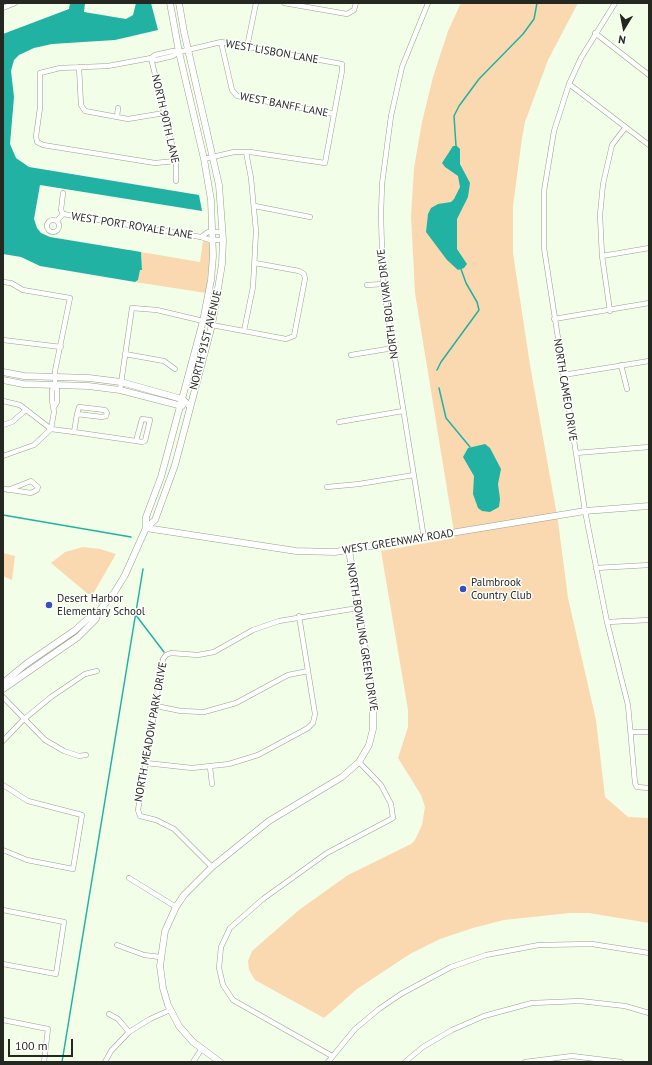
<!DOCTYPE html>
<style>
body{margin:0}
#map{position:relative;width:652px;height:1065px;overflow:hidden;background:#f3fee8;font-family:"PT Sans",sans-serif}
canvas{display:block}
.frame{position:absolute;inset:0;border:4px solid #242820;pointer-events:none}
.north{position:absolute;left:604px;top:8px;width:40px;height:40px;-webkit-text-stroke:3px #fff;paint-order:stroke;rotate:190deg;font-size:11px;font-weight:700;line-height:16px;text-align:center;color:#242820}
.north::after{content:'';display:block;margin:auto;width:14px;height:18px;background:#242820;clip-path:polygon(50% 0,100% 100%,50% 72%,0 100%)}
.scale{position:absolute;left:8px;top:1039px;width:65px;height:18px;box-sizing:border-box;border:2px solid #242820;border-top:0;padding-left:5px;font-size:12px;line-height:14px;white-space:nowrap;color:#242820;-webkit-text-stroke:3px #fff;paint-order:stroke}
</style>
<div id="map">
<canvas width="652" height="1065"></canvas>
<div class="frame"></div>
<div class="north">N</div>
<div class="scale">100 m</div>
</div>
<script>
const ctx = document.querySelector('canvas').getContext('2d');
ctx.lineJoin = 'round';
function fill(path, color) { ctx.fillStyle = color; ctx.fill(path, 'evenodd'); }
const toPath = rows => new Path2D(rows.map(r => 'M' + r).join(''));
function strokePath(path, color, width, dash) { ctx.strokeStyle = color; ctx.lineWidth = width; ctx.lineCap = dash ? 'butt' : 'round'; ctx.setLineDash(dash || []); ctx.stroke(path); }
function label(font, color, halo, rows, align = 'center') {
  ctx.font = font + ' "PT Sans",sans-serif'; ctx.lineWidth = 3; ctx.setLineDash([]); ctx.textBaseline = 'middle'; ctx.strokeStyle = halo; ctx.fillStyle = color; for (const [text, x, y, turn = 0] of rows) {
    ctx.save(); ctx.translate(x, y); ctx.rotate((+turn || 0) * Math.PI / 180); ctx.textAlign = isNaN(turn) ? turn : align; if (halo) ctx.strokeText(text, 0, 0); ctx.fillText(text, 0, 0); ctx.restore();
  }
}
fill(toPath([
 [461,3,578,3,548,60,525,122,522,138,513,206,513,253,530,365,558,521,568,598,596,720,605,797,628,817,649,818,649,923,589,913,570,913,504,920,473,928,440,939,410,954,357,989,324,1018,255,980,249,970,248,961,252,951,299,910,348,875,411,844,415,840,422,825,425,807,421,795,398,758,408,727,408,710,381,551,455,538,415,293,411,216,414,168,422,122,433,77,448,31],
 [203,240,209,242,211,246,206,293,135,282,138,280,140,270,142,270,141,252,200,262],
 [83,547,100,549,116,554,93,594,88,594,51,563,65,552],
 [3,553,15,556,12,580,3,576]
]), '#fbd9b0');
fill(toPath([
 [70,3,85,3,84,12,126,19,133,15,136,3,151,3,158,30,115,40,52,44,34,48,19,55,14,60,11,71,14,97,10,144,16,158,29,167,199,195,202,211,40,185,34,219,37,228,41,233,50,237,141,252,142,270,140,270,138,280,135,282,40,266,21,257,3,254,3,34,69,9],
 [453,146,457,146,460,149,460,164,470,183,468,197,457,219,457,249,467,264,464,268,458,270,447,260,426,232,428,214,431,208,438,204,451,202,454,199,460,187,458,176,445,167,442,163],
 [485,444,490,448,501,469,498,484,500,499,499,507,490,512,482,511,478,508,473,494,474,476,463,457,468,448]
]), '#21b2a4');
strokePath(toPath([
 [456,146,454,116,459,106,479,79,523,34,534,19,537,3],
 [437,370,441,362,479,310,477,302,466,283,461,269],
 [439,388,446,418,470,447],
 [3,515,131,537],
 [135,614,164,652],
 [62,1062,143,569]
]), '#21b2a4', 1.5);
const street = toPath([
 [284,3,347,14,354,10,356,3],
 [615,3,581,58,569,84,554,131,544,191,544,248,585,511,607,622,628,705,635,783,637,787,649,788],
 [3,8,15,3],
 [595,33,649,75],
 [221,42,232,90,237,96,334,114],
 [247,47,256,3],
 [151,58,155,55,173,51,179,52,221,42,342,64,342,71,325,163,250,152,234,152,204,159],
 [151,58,176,161,176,181],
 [79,67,81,105,85,111,128,119,164,113],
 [569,84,649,145],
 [117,117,118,108],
 [176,161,155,163,43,145,37,142,36,136,40,108,40,73,60,68,108,66,151,58,156,60,173,56,179,52],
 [255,206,310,217],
 [63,214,201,237,210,240,223,240],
 '47 226a6 6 0 1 1 12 0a6 6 0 1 1-12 0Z',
 [57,221,63,214,61,210,63,193],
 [201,237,208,232,223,232],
 [602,256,649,248],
 [3,282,11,283,23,290,70,298,55,371,55,386,57,390,57,402,54,407],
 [367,285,383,284],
 [610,311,602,256,600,215,603,184,612,145,625,128],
 [554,319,649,303],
 [212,325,286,339,294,336,305,279,304,274,299,271,255,263],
 [244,331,253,287,256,231,251,178,246,152],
 [3,340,61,347],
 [125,354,164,361,175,369],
 [351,355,393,348],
 [621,365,627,389],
 [563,375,649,361],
 [120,390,132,308,157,310,203,321],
 [3,401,20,405,51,429,74,432,136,441,142,442,145,441,150,420,142,419,136,441],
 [339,422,403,411],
 [3,425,12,422,26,410],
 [74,432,77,414,79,407,105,410,107,413,106,416,102,417,77,414],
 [576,453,649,447],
 [3,456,34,445,51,429,54,412,52,401,52,390,55,386],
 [327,487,359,484,414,475],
 [3,489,5,489,31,493,37,490,38,487,31,481,8,490],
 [424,538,383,284,381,215,382,184,391,116,402,67,428,3],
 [596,568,649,565],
 [607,622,649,620],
 [3,697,45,740,64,751,79,756,86,755],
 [156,706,181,711,204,712,236,703,288,675,308,671],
 [631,732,649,732],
 [3,741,23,720,51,697,85,674,97,671],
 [146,763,192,768,229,764,258,755,308,728,313,723,315,714,299,616],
 [210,767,212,784],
 [3,785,28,801,82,815,73,869,27,860,3,850],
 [212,867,174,829,156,820,140,816,138,810,163,659,166,655,171,653,198,655,214,652,253,630,279,621,358,608],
 [129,878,176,907],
 [3,910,64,922,56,974,3,964],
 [117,945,144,955,160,957],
 [109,1014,118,1019,129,1032],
 [3,1020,48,1029,44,1062],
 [332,1056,233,1000,223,985,219,968,221,947,230,928,263,899,327,853,393,818,391,804,381,785,359,762],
 [105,1062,111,1051,129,1032,150,1019,170,1010],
 [193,1062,201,1050],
 [328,1062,355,1029,379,1009,401,994,451,967,486,955,539,945,592,944,649,953],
 [405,1062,423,1047,452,1030,484,1016,532,1003,580,1001,625,1006,649,1013],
 [525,1062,572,1056,621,1062]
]);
const secondary = toPath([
 [3,372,24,376,89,378,121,382,182,399,190,406],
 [3,380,23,384,88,386,120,390,182,406],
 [146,528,155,520,175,465,212,325,222,264,223,240,219,185,184,32,179,3],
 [146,528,296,551,335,552,585,511,649,506],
 [3,683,26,664,74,631,92,615,98,612,114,593,125,575,146,528,146,517,161,477,203,321,211,280,213,256,211,200,204,159,179,52,170,3],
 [3,689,78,637,96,619,98,612],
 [220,1062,193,1042,179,1026,168,1005,163,988,160,966,165,931,176,907,184,895,212,867,269,821,342,777,359,762,369,745,373,729,373,698,349,550]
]);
strokePath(street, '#97a18d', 5.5);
strokePath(secondary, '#97a18d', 7);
strokePath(street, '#fff', 4.5);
strokePath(secondary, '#fff', 6);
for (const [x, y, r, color] of [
 [463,589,4,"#364fc1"],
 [49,605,4,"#364fc1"]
]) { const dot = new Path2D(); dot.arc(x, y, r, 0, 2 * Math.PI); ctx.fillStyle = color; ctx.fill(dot); strokePath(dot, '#fff', 1.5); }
label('11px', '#242820', '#fff', [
 ["WEST LISBON LANE",272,52,10],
 ["WEST BANFF LANE",284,105,11],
 ["NORTH 90TH LANE",165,119,77],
 ["WEST PORT ROYALE LANE",132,226,9],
 ["NORTH BOLIVAR DRIVE",388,304,-97],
 ["NORTH 91ST AVENUE",206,340,-76],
 ["NORTH CAMEO DRIVE",565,390,81],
 ["WEST GREENWAY ROAD",398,542,-9],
 ["NORTH BOWLING GREEN DRIVE",362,637,81],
 ["NORTH MEADOW PARK DRIVE",151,732,-80]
]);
label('11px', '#242820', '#fff', [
 ["Palmbrook",471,583],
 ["Country Club",471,596],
 ["Desert Harbor",57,599],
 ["Elementary School",57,612]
], 'left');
</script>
